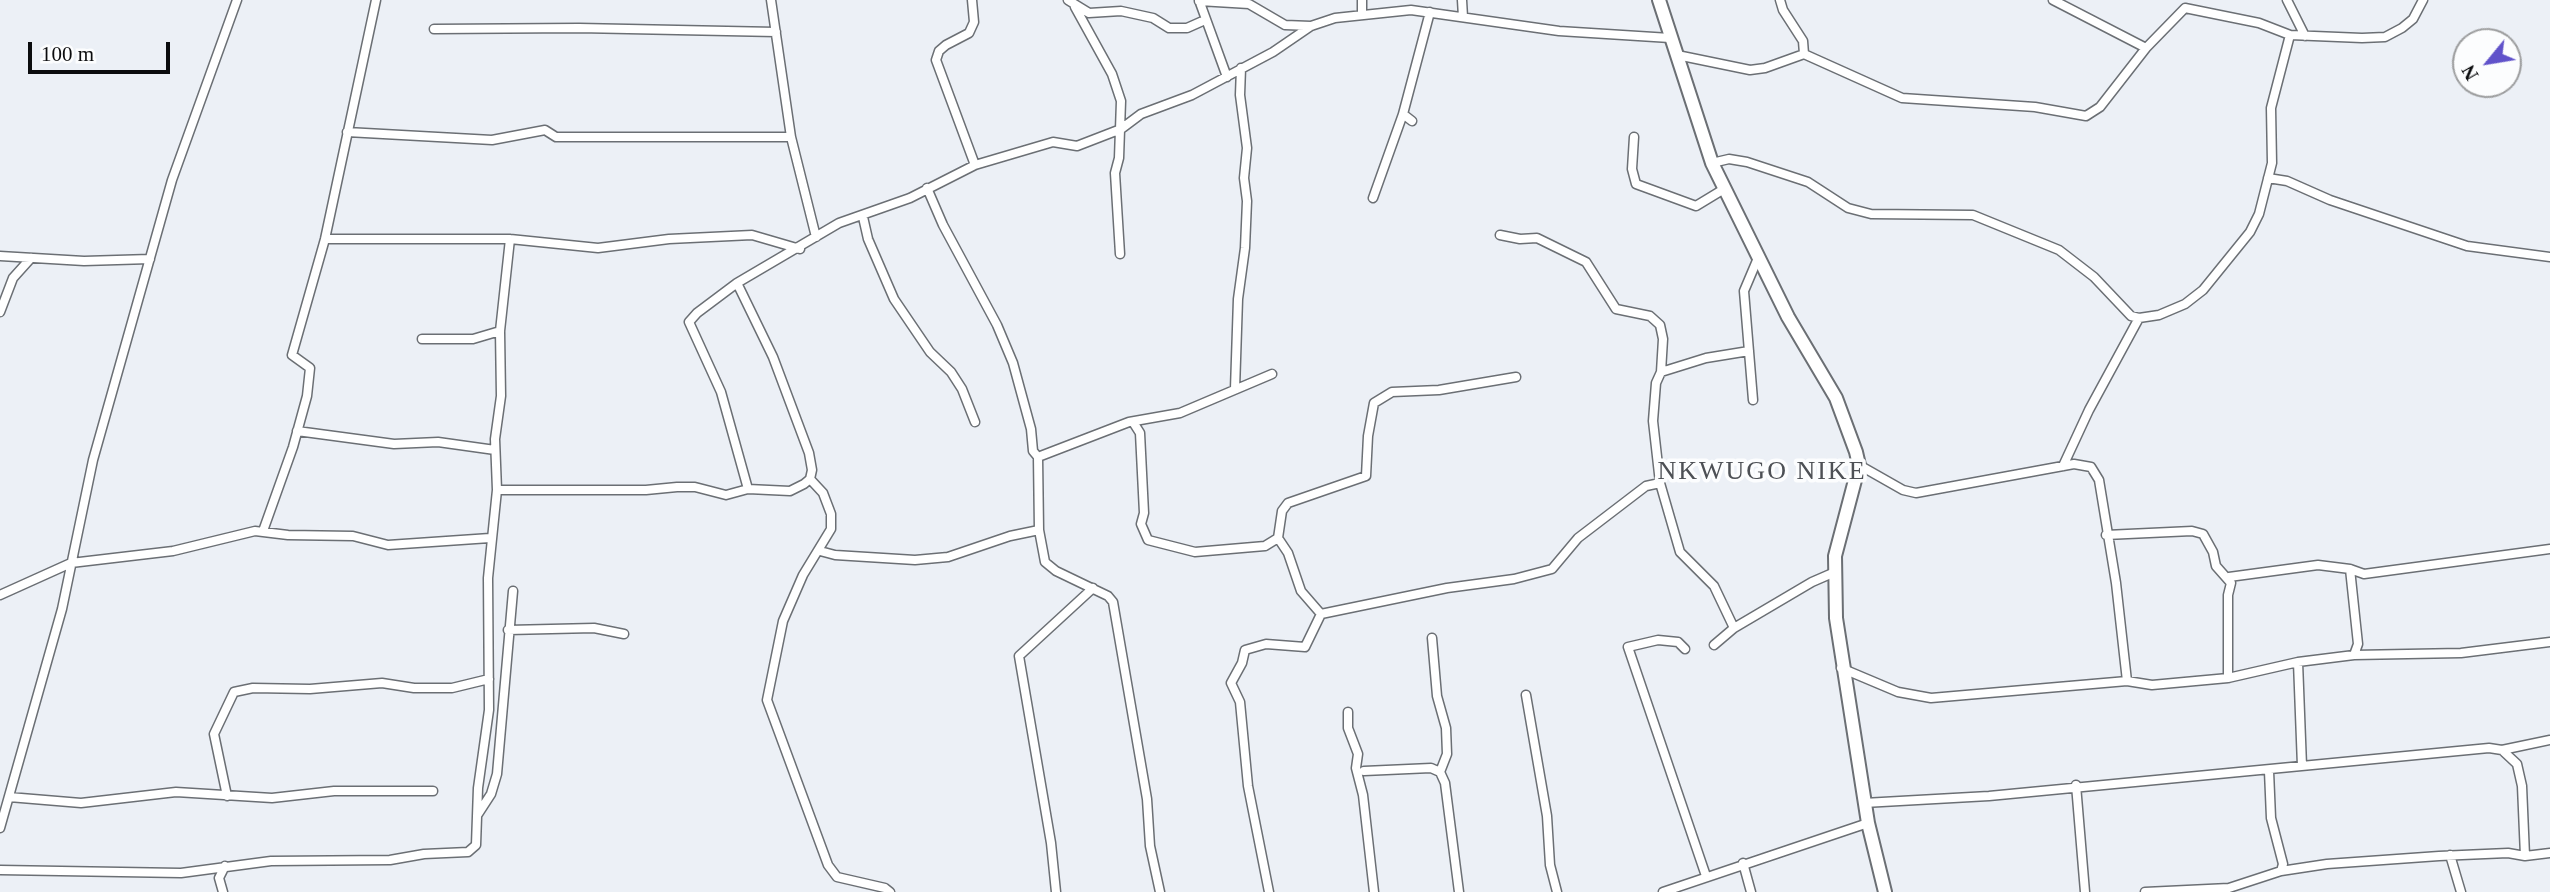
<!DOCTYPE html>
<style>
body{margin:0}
#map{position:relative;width:2550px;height:892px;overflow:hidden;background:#ecf0f6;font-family:Georgia,serif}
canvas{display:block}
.north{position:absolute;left:2452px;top:28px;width:70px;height:70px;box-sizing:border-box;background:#fcfdfe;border:2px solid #9c9d9e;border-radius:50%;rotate:240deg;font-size:19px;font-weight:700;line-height:28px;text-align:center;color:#0b0c0e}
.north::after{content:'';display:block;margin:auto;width:24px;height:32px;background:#6052ca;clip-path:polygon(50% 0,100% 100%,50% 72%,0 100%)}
.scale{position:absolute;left:28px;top:42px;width:142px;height:32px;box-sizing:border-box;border:4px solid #0b0c0e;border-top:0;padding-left:9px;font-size:21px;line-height:24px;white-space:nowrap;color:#0b0c0e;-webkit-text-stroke:5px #fcfdfe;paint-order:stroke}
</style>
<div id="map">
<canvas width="2550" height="892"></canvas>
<div class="north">N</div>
<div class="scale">100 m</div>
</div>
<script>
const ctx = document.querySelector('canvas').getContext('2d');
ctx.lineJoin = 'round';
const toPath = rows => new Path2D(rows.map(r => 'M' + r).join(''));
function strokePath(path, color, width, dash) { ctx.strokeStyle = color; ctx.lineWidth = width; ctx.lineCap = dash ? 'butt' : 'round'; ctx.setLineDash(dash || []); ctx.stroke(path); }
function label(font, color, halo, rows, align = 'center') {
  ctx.font = font + ' Georgia,serif'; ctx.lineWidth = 7; ctx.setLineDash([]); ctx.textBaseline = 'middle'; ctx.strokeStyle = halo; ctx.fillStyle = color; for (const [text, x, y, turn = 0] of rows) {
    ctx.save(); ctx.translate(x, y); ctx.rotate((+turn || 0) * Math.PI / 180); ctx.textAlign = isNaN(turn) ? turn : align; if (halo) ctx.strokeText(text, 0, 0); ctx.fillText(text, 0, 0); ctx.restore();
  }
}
const street = toPath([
 [771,0,791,137,816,237],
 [972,0,974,22,969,33,946,45,939,51,936,60,975,165],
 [1068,0,1089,13,1121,11,1153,18,1169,28,1187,28,1205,20],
 [1199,0,1227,77],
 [1362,0,1362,14],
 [1462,0,1463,17],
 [1780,0,1783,10,1803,41,1804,54],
 [2053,0,2146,48],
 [2287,0,2305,36],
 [1199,1,1249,4,1285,25,1311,26],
 [1075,7,1112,74,1121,101,1119,158,1115,173,1120,254],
 [434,29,579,28,776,32],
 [1677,55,1750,70,1765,68,1804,54,1902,98,2035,107,2086,116,2100,107,2146,48,2185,8,2259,23,2290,35,2362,38,2385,37,2402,28,2413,19,2423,0],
 [1412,121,1403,114,1430,12],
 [347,132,492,140,545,130,556,137,791,137],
 [1634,137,1632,169,1636,184,1696,206,1724,189],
 [1712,163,1729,159,1747,162,1808,182,1848,208,1871,214,1973,215,2059,250,2094,277,2131,316,2139,318,2159,315,2185,304,2203,290,2250,232,2259,214,2272,163,2271,108,2290,35],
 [2268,178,2287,181,2330,200,2467,246,2550,257],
 [927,188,943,225,997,325,1013,363,1031,429,1033,451,1038,457,1039,530,1045,562,1056,571,1108,596,1113,602,1147,799,1150,846,1160,892],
 [1373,198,1403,114],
 [863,217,868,239,894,299,930,352,951,372,962,389,975,422],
 [1500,235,1520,239,1537,238,1586,262,1616,309,1650,316,1660,325,1663,339,1661,372],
 [325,239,510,239,598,248,669,239,752,235,800,249],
 [0,256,84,261,150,259],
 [0,312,13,278,31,258],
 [422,339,473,339,500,331],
 [1235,389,1238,299,1245,248,1247,201,1244,178,1247,148,1240,95,1241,68],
 [1753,400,1744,291,1758,258],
 [1133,422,1140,433,1144,513,1141,524,1148,540,1195,552,1265,546,1278,538,1282,511,1288,503,1366,476,1368,436,1374,403,1392,392,1439,390,1516,377],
 [297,431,394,444,438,442,495,450],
 [1038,457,1129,422,1180,413,1272,374],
 [1859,465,1903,490,1916,493,2074,464,2091,467,2099,480,2116,583,2127,681],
 [2063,466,2089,410,2139,318],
 [810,479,823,493,831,514,831,529,803,575,783,621,767,700,828,865,837,877,885,888,890,892],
 [748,489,721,392,689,322,697,313,737,283,839,223,910,198,975,165,1053,142,1077,146,1121,129,1141,114,1192,95,1273,52,1311,26,1335,18,1411,10,1559,31,1670,38],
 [497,490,646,490,677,487,695,487,726,495,748,489,790,491,804,484,810,479,812,470,809,453,773,357,737,283],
 [263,531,293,447,307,396,310,368,292,355,325,239,376,0],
 [2106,535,2192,531,2203,534,2213,552,2216,566,2231,583,2228,595,2228,678],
 [1278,538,1288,553,1301,591,1321,614],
 [820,551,835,555,915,560,948,557,1010,536,1039,530],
 [2350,569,2364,574,2550,549],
 [2229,577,2318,565,2350,569,2358,644,2354,655],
 [0,595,71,563,173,551,255,531,288,535,353,536,388,545,490,538],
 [1734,628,1714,586,1680,552,1660,483,1653,421,1656,383,1661,372,1706,358,1749,351],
 [508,630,594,628,624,634],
 [1432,638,1437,696,1446,728,1447,754,1440,772],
 [1714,645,1734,628,1812,582,1835,572],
 [1685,649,1678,642,1658,640,1628,647,1706,876],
 [2298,662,2302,766],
 [1841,668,1898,692,1931,698,2127,681,2152,685,2228,678,2298,662,2354,655,2461,653,2550,642],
 [1526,695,1547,816,1550,865,1557,892],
 [1348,712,1348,728,1358,754,1356,768,1363,795,1374,892],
 [2502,750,2550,740],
 [1364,771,1431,768,1440,772,1445,783,1459,892],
 [2269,771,2271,818,2283,864,2281,871],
 [2076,785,2085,892],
 [227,796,214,734,234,692,253,688,310,689,382,683,414,688,452,688,489,679],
 [9,797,81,803,176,792,272,798,334,791,433,791],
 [1864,803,1989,796,2489,748,2502,750,2517,764,2522,786,2525,856],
 [478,814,491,794,497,774,513,591],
 [0,828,62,609,93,460,172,180,237,0],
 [2450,855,2461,892],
 [1743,863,1751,892],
 [0,870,181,873,271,861,390,860,424,854,468,852,476,845,478,788,489,710,488,578,497,490,495,439,501,396,500,331,510,239],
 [223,892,219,878,225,866],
 [1056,892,1051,843,1019,656,1093,588],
 [1269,892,1248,786,1240,702,1231,683,1242,663,1245,650,1266,644,1305,647,1321,614,1447,588,1514,579,1552,569,1578,538,1646,486,1660,483],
 [1663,892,1868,823],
 [2145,892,2229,888,2281,871,2327,864,2439,856,2508,853,2525,856,2550,853]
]);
const secondary = toPath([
 [1659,0,1712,163,1788,317,1836,398,1856,452,1859,465,1835,556,1836,618,1868,823,1885,892]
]);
strokePath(street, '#6b6f74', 11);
strokePath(secondary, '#6b6f74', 16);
strokePath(street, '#fff', 8);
strokePath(secondary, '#fff', 12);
ctx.letterSpacing = '2px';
label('26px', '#4d5055', '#fcfdfe', [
 ["NKWUGO NIKE",1762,472]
]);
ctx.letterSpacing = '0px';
</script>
